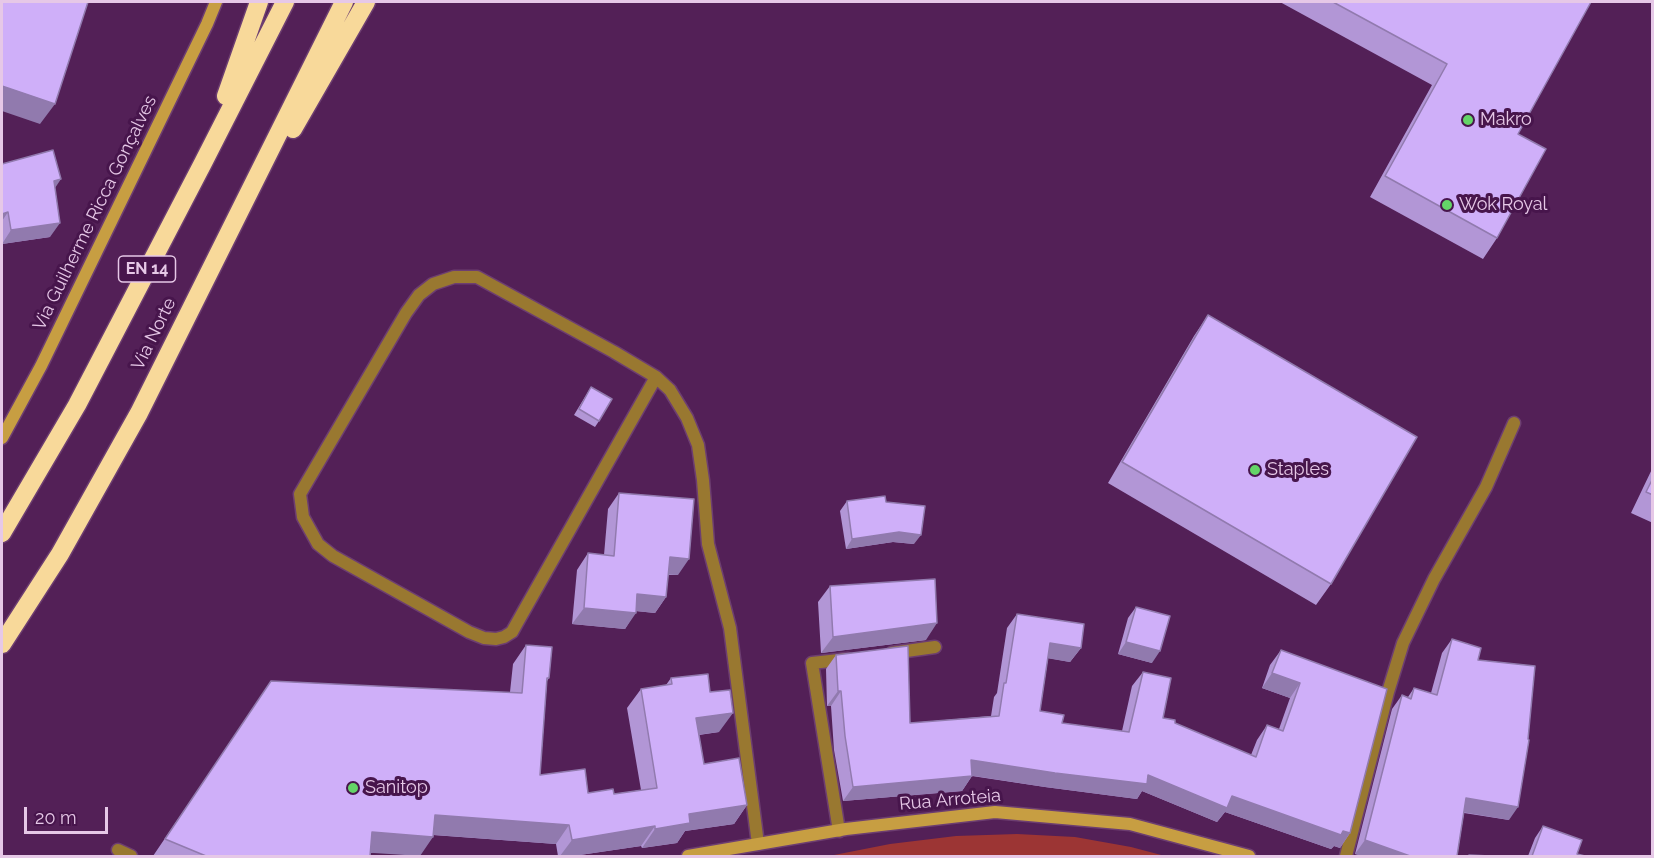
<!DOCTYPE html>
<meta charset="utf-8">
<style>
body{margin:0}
#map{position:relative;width:1654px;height:858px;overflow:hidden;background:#532057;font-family:Raleway,sans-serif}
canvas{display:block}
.frame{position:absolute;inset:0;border:3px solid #e6c8e7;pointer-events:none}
.scale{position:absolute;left:24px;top:807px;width:84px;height:27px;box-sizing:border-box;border:3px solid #e6c8e7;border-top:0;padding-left:8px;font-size:18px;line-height:21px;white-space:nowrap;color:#e6c8e7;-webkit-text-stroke:4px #47154c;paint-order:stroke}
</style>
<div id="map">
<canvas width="1654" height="858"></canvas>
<div class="frame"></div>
<div class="scale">20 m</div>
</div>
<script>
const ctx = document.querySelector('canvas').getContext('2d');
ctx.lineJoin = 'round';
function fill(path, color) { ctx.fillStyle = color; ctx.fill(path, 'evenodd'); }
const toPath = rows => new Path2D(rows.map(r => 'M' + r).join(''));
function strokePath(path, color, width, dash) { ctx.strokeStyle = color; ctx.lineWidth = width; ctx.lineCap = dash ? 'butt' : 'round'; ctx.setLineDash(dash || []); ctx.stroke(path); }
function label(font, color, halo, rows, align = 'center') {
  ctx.font = font + ' Raleway,sans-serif'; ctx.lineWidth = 6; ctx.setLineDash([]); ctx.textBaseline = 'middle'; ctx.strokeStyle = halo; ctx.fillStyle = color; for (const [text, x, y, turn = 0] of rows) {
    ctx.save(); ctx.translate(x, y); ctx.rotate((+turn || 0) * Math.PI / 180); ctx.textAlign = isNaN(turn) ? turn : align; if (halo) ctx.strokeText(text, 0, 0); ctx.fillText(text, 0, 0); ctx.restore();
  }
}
fill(toPath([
 [1017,834,1075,837,1131,847,1165,856,829,856,890,844,956,836]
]), '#9c3534');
const lane = toPath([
 [656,377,517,623,512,632,504,637,496,639,484,638,469,632,333,556,318,544,303,517,300,494,406,313,419,295,433,284,454,277,477,277,614,352,656,377,670,390,687,418,698,445,703,480,708,544,730,628,758,844],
 [892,653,935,647],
 [839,831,812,663,848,659],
 [1346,856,1388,692,1403,643,1434,579,1486,487,1514,423]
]);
const street = toPath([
 [118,850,131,856]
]);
const secondary = toPath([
 [2,438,41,366,207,24,216,2],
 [688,856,846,829,995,812,1130,824,1249,856]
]);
const highway = toPath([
 [226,96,259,2],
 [293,129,366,2],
 [2,533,77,405,203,163,285,2],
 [2,644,60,554,139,413,344,2]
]);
strokePath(lane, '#6d3e71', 15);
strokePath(street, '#6d3e71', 15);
strokePath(secondary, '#6d3e71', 15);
strokePath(highway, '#6d3e71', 21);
strokePath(lane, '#997830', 12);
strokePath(street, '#997830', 12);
strokePath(secondary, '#c79e42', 12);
strokePath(highway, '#f8d99a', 18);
fill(toPath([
 [1280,2,1591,2,1518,134,1497,238,1483,259,1370,197,1432,85],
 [2,164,55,187,50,237,2,244],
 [1208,315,1331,584,1316,605,1108,483,1194,336],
 [591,387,599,421,595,427,574,415],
 [1653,467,1653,523,1631,513],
 [619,493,678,575,668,575,666,597,655,613,636,611,625,629,572,624,577,570,588,553,604,555,608,509],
 [847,501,886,502,914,544,893,542,846,549,840,511],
 [830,586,926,640,821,653,818,602],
 [1136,607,1152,663,1118,654,1128,618],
 [1017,614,1081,648,1070,662,1048,658,1040,711,1062,723,1122,731,1132,686,1143,672,1163,718,1251,755,1257,740,1267,725,1279,729,1290,698,1262,688,1270,665,1281,650,1387,689,1350,833,1340,848,1334,846,1331,849,1225,812,1217,822,1142,791,1137,799,1045,787,972,776,962,791,843,801,834,750,831,706,827,706,826,669,836,655,910,723,991,716,994,697,997,693,1007,628],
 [1452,639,1478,660,1509,820,1464,813,1457,856,1363,856,1355,854,1392,709,1402,695,1408,697,1414,688,1431,693,1442,653],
 [526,645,549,678,547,681,540,775,588,793,614,794,641,790,627,708,641,689,666,685,671,678,710,692,719,732,699,735,704,764,747,805,734,824,685,831,677,843,642,848,641,846,573,856,558,856,556,844,433,835,371,853,370,856,153,856,258,701,510,692,513,664],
 [1543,826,1577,854,1585,856,1528,856,1535,838]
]), '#b296d6');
fill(toPath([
 [2,86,55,104,40,124,2,111],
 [61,179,51,194,54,181],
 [8,212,2,221,2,214],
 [60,223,50,237,2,244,11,230],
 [899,532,921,535,914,544,893,542,846,549,852,539],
 [670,557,689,559,678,575,658,574],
 [637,594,666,597,655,613,626,610],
 [584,608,636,613,625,629,572,624],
 [937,623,926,640,821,653,833,637],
 [1126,642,1160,651,1152,663,1118,654],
 [1050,643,1081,648,1070,662,1040,657],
 [1272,673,1300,683,1290,698,1262,688],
 [838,691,841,691,831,706,827,706],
 [733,713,719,732,682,737,696,718],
 [971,760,1148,775,1232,796,1350,833,1340,848,1334,846,1331,849,1225,812,1217,822,1142,791,1137,799,1045,787,961,774],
 [972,776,962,791,843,801,853,787],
 [1466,798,1518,807,1509,820,1456,811],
 [747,805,734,824,685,831,677,843,642,848,655,829,689,814],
 [435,815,569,825,556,844,421,834],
 [655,826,641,846,573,856,560,856,572,840],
 [372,832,433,837,420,856,359,852],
 [1365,840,1410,856,1363,856,1355,854]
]), '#917aae');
const building = toPath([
 [2,2,88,2,55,104,2,86,2,2],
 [1333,2,1591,2,1518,134,1546,149,1497,238,1385,176,1447,64,1333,2],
 [53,150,61,179,54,181,60,223,11,230,8,212,2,214,2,164,53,150],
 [1208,315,1417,437,1331,584,1122,462,1208,315],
 [591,387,612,399,599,421,579,409,591,387],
 [1653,478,1653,495,1646,492,1653,478],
 [619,493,694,499,689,559,670,557,666,597,637,594,636,613,584,608,588,553,614,556,619,493],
 [885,496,886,502,925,506,921,535,899,532,852,539,847,501,885,496],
 [935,579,937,623,833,637,830,586,935,579],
 [1136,607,1170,616,1160,651,1126,642,1136,607],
 [1017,614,1084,624,1081,648,1050,643,1040,711,1064,715,1062,723,1129,732,1143,672,1171,678,1163,718,1175,720,1175,723,1256,757,1267,725,1283,731,1300,683,1272,673,1281,650,1387,689,1350,833,1343,831,1341,835,1232,796,1227,808,1148,775,1147,784,1055,773,971,760,972,776,853,787,845,736,841,691,838,691,836,655,908,646,910,723,999,716,1004,683,1006,683,1017,614],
 [1452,639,1481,648,1478,660,1535,666,1528,739,1529,740,1518,807,1466,798,1457,856,1410,856,1365,840,1402,695,1411,699,1414,688,1437,695,1452,639],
 [526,645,552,647,549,678,547,678,540,775,585,769,588,793,613,789,614,794,657,788,641,689,672,684,671,678,708,674,710,692,730,690,733,713,696,718,704,764,739,758,747,805,689,814,690,823,655,829,655,826,572,840,569,825,435,815,433,837,372,832,370,856,206,856,165,839,271,681,522,693,526,645],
 [1543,826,1582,840,1577,854,1585,856,1532,856,1543,826],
 [1469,855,1490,856,1468,856,1469,855]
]);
fill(building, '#cfaff9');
strokePath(building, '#917aae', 1.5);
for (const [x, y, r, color] of [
 [1468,120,6,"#64d468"],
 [1447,205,6,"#64d468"],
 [1255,470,6,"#64d468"],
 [353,788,6,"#64d468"]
]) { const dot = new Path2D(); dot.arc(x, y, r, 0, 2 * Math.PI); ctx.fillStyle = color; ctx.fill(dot); strokePath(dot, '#47154c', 2); }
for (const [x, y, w] of [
 [147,269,57]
]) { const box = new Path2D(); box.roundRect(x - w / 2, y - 13, w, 26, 4.5); ctx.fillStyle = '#47154c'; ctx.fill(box); strokePath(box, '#e6c8e7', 1.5); }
label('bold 16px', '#e6c8e7', null, [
 ["EN 14",147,269]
]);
label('18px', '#e6c8e7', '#47154c', [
 ["Makro",1480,120],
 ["Wok Royal",1459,205],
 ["Staples",1267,470],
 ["Sanitop",365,788]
], 'left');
label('18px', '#e6c8e7', '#47154c', [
 ["Via Guilherme Ricca Gonçalves",95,213,-64],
 ["Via Norte",154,334,-64],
 ["Rua Arroteia",950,800,-5]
]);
</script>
